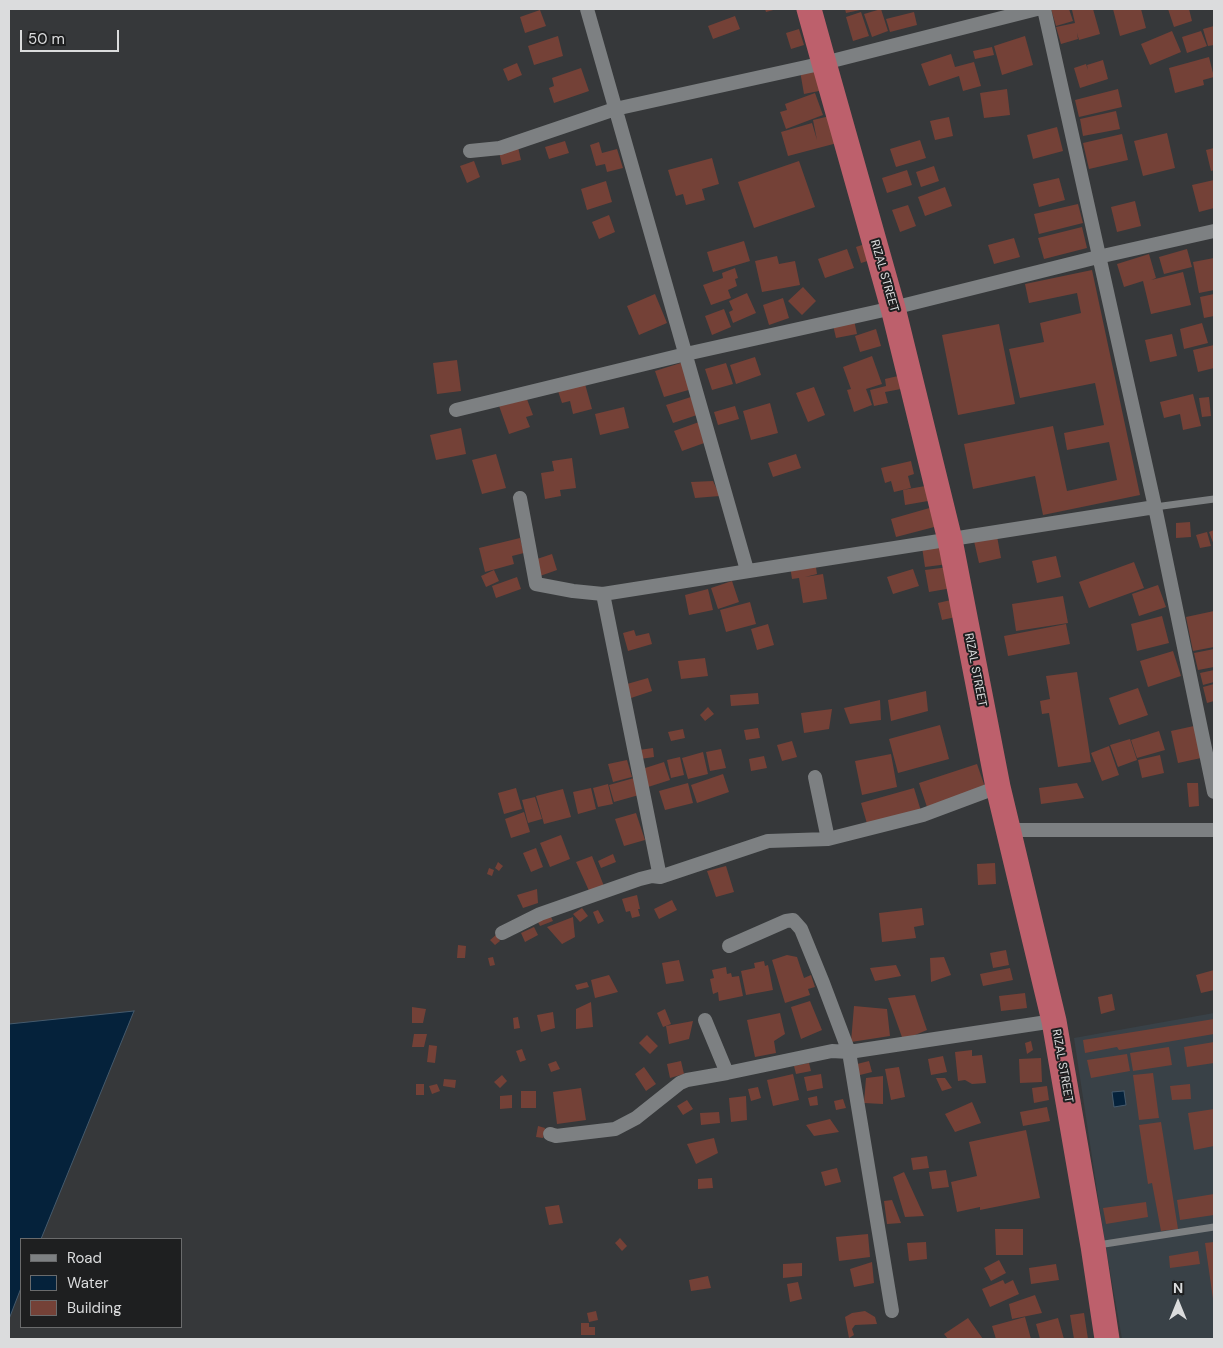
<!DOCTYPE html>
<style>
body{margin:0}
#map{position:relative;width:1223px;height:1348px;overflow:hidden;background:#36383a;font-family:"DM Sans",sans-serif}
canvas{display:block}
.frame{position:absolute;inset:0;border:10px solid #dbdcdd;pointer-events:none}
.legend{position:absolute;left:20px;top:1238px;width:162px;height:90px;box-sizing:border-box;background:#1e1f20;border:1px solid #6a6b6c;margin:0;padding:6px 9px;list-style:none;font-size:15px;color:#dbdcdd}
.legend li{display:flex;align-items:center;gap:10px;height:25px}
.legend b{width:25px;border:1px solid #6a6b6c}
.north{position:absolute;left:1153px;top:1278px;width:50px;height:50px;-webkit-text-stroke:4px #1e1f20;paint-order:stroke;rotate:0deg;font-size:14px;font-weight:700;line-height:20px;text-align:center;color:#dbdcdd}
.north::after{content:'';display:block;margin:auto;width:18px;height:22px;background:#dbdcdd;clip-path:polygon(50% 0,100% 100%,50% 72%,0 100%)}
.scale{position:absolute;left:20px;top:30px;width:99px;height:22px;box-sizing:border-box;border:2px solid #dbdcdd;border-top:0;padding-left:6px;font-size:15px;line-height:18px;white-space:nowrap;color:#dbdcdd;-webkit-text-stroke:4px #1e1f20;paint-order:stroke}
</style>
<div id="map">
<canvas width="1223" height="1348"></canvas>
<div class="frame"></div>
<ul class="legend">
<li><b style="height:6px;background:#7d8082"></b>Road</li>
<li><b style="height:14px;background:#05223b"></b>Water</li>
<li><b style="height:14px;background:#744137"></b>Building</li>
</ul>
<div class="north">N</div>
<div class="scale">50 m</div>
</div>
<script>
const ctx = document.querySelector('canvas').getContext('2d');
ctx.lineJoin = 'round';
function fill(path, color) { ctx.fillStyle = color; ctx.fill(path, 'evenodd'); }
const toPath = rows => new Path2D(rows.map(r => 'M' + r).join(''));
function strokePath(path, color, width, dash) { ctx.strokeStyle = color; ctx.lineWidth = width; ctx.lineCap = dash ? 'butt' : 'round'; ctx.setLineDash(dash || []); ctx.stroke(path); }
function label(font, color, halo, rows, align = 'center') {
  ctx.font = font + ' "DM Sans",sans-serif'; ctx.lineWidth = 4; ctx.setLineDash([]); ctx.textBaseline = 'middle'; ctx.strokeStyle = halo; ctx.fillStyle = color; for (const [text, x, y, turn = 0] of rows) {
    ctx.save(); ctx.translate(x, y); ctx.rotate((+turn || 0) * Math.PI / 180); ctx.textAlign = isNaN(turn) ? turn : align; if (halo) ctx.strokeText(text, 0, 0); ctx.fillText(text, 0, 0); ctx.restore();
  }
}
fill(toPath([
 [1214,1013,1214,1339,1122,1339,1105,1243,1074,1038]
]), '#394147');
const water = toPath([
 [134,1011,41,1239,21,1239,21,1288,9,1319,9,1024,134,1011],
 [1124,1091,1126,1105,1114,1107,1112,1092,1124,1091]
]);
fill(water, '#05223b');
strokePath(water, '#455a6c', 1);
fill(toPath([
 [765,9,777,9,766,12],
 [845,9,860,9,860,10,846,13],
 [881,9,888,31,872,37,864,14],
 [1051,9,1069,9,1073,21,1056,26],
 [1075,9,1093,9,1100,34,1079,40,1077,33,1078,39,1061,44,1056,27,1075,23,1072,10],
 [1113,9,1141,9,1146,28,1120,36],
 [1168,9,1189,9,1192,21,1174,27],
 [540,10,546,26,525,33,520,17],
 [861,12,869,36,853,41,846,17],
 [914,12,917,25,890,32,886,19],
 [735,16,740,29,713,39,708,26],
 [1214,26,1214,45,1208,46,1203,29],
 [799,29,804,45,791,49,786,33],
 [1172,31,1181,52,1150,65,1141,44],
 [1201,31,1207,46,1187,53,1182,37],
 [558,36,563,56,534,65,528,46],
 [1025,36,1033,65,1002,75,994,46],
 [992,47,994,55,975,59,973,51],
 [951,54,955,67,974,62,981,86,963,91,959,76,929,86,921,64],
 [1209,57,1214,77,1203,80,1204,85,1175,93,1169,68],
 [1103,60,1108,79,1080,88,1074,68,1086,64,1088,70,1087,65],
 [517,63,522,75,508,81,503,69],
 [820,67,824,90,804,94,800,71],
 [581,68,589,91,554,103,549,88,554,86,552,78],
 [1007,89,1010,115,984,118,980,93],
 [1118,89,1122,107,1079,117,1075,100],
 [815,93,823,115,786,129,780,112,787,110,785,104],
 [1116,111,1120,129,1083,136,1080,119],
 [834,115,841,142,788,156,781,132,812,123,817,140,813,120],
 [949,117,953,136,935,140,930,121],
 [1057,127,1063,151,1033,159,1027,135],
 [1167,133,1175,168,1143,176,1134,141],
 [1122,134,1128,160,1089,169,1083,143],
 [920,140,926,158,896,167,890,149],
 [565,141,569,153,549,159,545,147],
 [599,142,602,153,617,149,623,168,607,172,605,164,596,166,590,145],
 [518,147,521,160,502,165,499,152],
 [1214,148,1214,170,1211,171,1206,150],
 [712,158,719,184,702,189,705,200,686,205,683,194,676,196,668,170],
 [474,161,480,177,467,183,460,166],
 [799,161,815,207,754,228,738,182],
 [934,166,939,181,921,187,916,172],
 [907,170,912,185,887,193,882,178],
 [1059,178,1065,200,1039,207,1033,184],
 [1214,180,1214,208,1199,212,1192,185],
 [606,181,612,202,587,210,581,189],
 [945,187,952,206,925,216,918,197],
 [1135,201,1141,226,1117,232,1111,207],
 [1078,204,1083,223,1039,234,1034,214],
 [908,205,916,226,900,232,892,210],
 [609,215,615,232,599,239,592,222],
 [1082,227,1087,248,1044,259,1038,238],
 [1014,238,1020,257,994,264,988,245],
 [744,241,750,261,713,272,707,252],
 [868,243,874,259,861,263,856,247],
 [847,249,854,268,825,278,818,259],
 [1187,249,1192,267,1164,274,1159,257],
 [1149,254,1156,278,1151,280,1183,272,1191,305,1151,314,1143,281,1124,287,1117,264],
 [777,256,779,264,795,261,800,285,762,292,755,261],
 [1214,258,1214,290,1199,293,1193,262],
 [735,268,738,278,735,279,737,286,728,290,731,298,711,305,703,285,723,278,722,273],
 [1092,270,1140,495,1043,515,1035,476,973,489,964,444,1053,426,1067,491,1117,480,1109,442,1067,450,1064,433,1104,425,1095,383,1020,398,1009,349,1044,342,1040,323,1081,313,1077,293,1029,303,1025,284],
 [803,287,816,301,802,315,788,301],
 [747,293,756,313,733,323,729,312,733,310,729,301],
 [655,294,667,323,639,335,627,306],
 [1214,294,1214,316,1204,318,1200,297],
 [783,298,789,318,769,325,763,305],
 [724,309,731,327,712,335,705,316],
 [854,320,857,334,836,338,833,325],
 [1202,323,1208,343,1184,349,1180,329],
 [999,324,1015,404,958,415,942,335],
 [876,329,881,346,860,352,855,336],
 [1172,334,1177,356,1150,362,1145,340],
 [1214,345,1214,368,1198,372,1193,350],
 [872,356,882,384,866,389,872,405,854,412,847,390,851,389,843,367],
 [755,357,761,375,736,384,730,365],
 [457,360,461,391,437,394,433,363],
 [684,362,692,389,664,397,655,371],
 [726,363,733,384,712,390,705,369],
 [898,376,901,389,885,392,888,403,874,406,870,390,886,386,885,379],
 [585,384,592,409,573,414,570,401,562,403,558,391],
 [814,387,825,415,808,422,796,393],
 [525,394,533,415,526,417,530,427,509,434,498,403],
 [1193,394,1201,426,1183,430,1180,414,1164,418,1160,402],
 [691,397,697,415,673,423,666,405],
 [1209,397,1211,416,1202,417,1199,398],
 [770,403,778,433,751,440,743,411],
 [735,406,739,419,718,425,714,412],
 [624,407,629,428,600,435,595,414],
 [699,422,707,442,682,451,674,431],
 [461,428,466,454,436,460,430,435],
 [496,454,506,488,482,494,472,460],
 [796,454,801,468,773,477,768,463],
 [572,458,576,488,560,490,561,496,545,499,541,473,554,471,552,461],
 [911,461,914,474,908,476,911,488,894,492,891,481,885,483,881,468],
 [713,481,720,496,695,498,691,482],
 [925,486,928,501,905,505,903,490],
 [933,507,938,526,896,537,891,519],
 [1190,522,1191,537,1176,538,1176,523],
 [1214,530,1214,545,1209,532],
 [1207,532,1211,546,1200,548,1196,535],
 [997,536,1001,558,979,563,974,541],
 [520,538,524,553,512,556,514,564,485,572,479,548],
 [946,544,948,564,925,567,922,547],
 [552,554,557,570,540,576,534,560],
 [1056,556,1061,577,1037,583,1032,561],
 [815,561,817,574,805,577,823,574,827,599,803,603,799,578,792,579,790,566],
 [1134,562,1144,588,1089,608,1079,582],
 [949,567,952,588,929,592,925,570],
 [913,569,919,586,893,594,887,577],
 [494,570,499,581,486,587,481,576],
 [517,577,521,589,496,598,492,586],
 [732,581,739,602,718,609,711,588],
 [1158,585,1166,607,1139,616,1132,594],
 [708,589,713,610,689,615,685,595],
 [1063,596,1068,623,1016,631,1012,604],
 [955,599,960,616,942,620,938,603],
 [750,602,756,624,726,632,720,610],
 [1214,611,1214,647,1193,651,1186,617],
 [1162,616,1169,643,1137,651,1131,624],
 [768,624,774,645,757,650,751,629],
 [1066,624,1070,644,1008,656,1004,636],
 [634,630,636,636,649,633,652,644,628,651,623,633],
 [1214,649,1214,667,1198,670,1194,653],
 [1173,651,1181,676,1148,687,1140,661],
 [705,658,708,676,681,679,678,661],
 [1214,670,1214,682,1203,685,1200,673],
 [1077,672,1091,762,1058,767,1049,713,1042,714,1040,701,1050,699,1046,676],
 [648,678,652,691,631,698,627,684],
 [1214,684,1214,701,1207,703,1203,687],
 [1138,688,1148,715,1119,725,1109,698],
 [926,691,928,711,891,721,888,700],
 [758,693,759,704,731,706,730,695],
 [880,700,881,720,850,724,844,708],
 [708,707,714,714,705,721,700,715],
 [832,709,829,729,804,733,801,713],
 [940,725,949,759,898,773,889,739],
 [1194,726,1201,758,1178,763,1171,731],
 [758,728,760,738,746,740,744,730],
 [683,729,685,738,671,741,668,732],
 [1159,731,1165,750,1137,758,1131,740],
 [1130,739,1137,760,1118,767,1110,745],
 [792,741,797,757,782,761,777,745],
 [1109,746,1119,775,1102,781,1091,753],
 [653,748,654,757,640,759,639,750],
 [721,749,726,768,710,771,706,752],
 [703,752,708,774,688,779,682,758],
 [891,754,897,787,862,795,855,761],
 [1160,755,1164,773,1142,778,1138,760],
 [764,756,767,768,751,771,749,759],
 [680,757,684,775,671,778,667,760],
 [627,760,632,777,613,782,608,764],
 [664,762,670,780,648,787,642,769],
 [977,764,986,790,928,810,919,783],
 [723,774,729,792,697,803,691,785],
 [634,778,639,795,614,802,609,785],
 [688,783,693,803,665,810,659,791],
 [1077,783,1084,798,1041,804,1039,788],
 [1187,783,1198,783,1199,806,1189,807],
 [608,784,613,804,598,807,593,788],
 [516,788,522,809,504,814,498,793],
 [591,788,596,809,578,814,573,792],
 [914,788,921,811,868,827,861,803],
 [563,789,571,817,544,824,536,796],
 [535,797,542,819,528,823,522,800],
 [524,812,530,832,511,838,505,819],
 [636,813,645,840,624,846,615,819],
 [561,835,570,859,550,867,540,843],
 [536,848,543,867,531,872,523,853],
 [613,854,616,862,601,868,598,861],
 [592,856,604,886,590,893,576,862],
 [498,862,503,866,499,871,495,868],
 [995,863,996,884,978,885,977,864],
 [726,866,734,892,716,897,707,871],
 [489,868,494,870,492,876,487,874],
 [537,889,538,903,523,908,517,895],
 [637,895,640,909,638,909,640,916,632,918,630,911,626,912,622,899],
 [672,900,677,910,659,919,654,909],
 [582,908,588,916,580,922,573,914],
 [922,908,924,925,914,927,916,938,882,942,879,913],
 [598,910,604,921,598,924,593,912],
 [550,915,553,921,540,926,537,920],
 [573,917,575,937,562,944,547,927],
 [534,927,538,935,525,942,521,933],
 [496,935,500,941,495,945,490,940],
 [458,945,466,946,465,958,457,958],
 [1006,950,1009,965,993,968,990,953],
 [787,955,797,957,804,978,811,975,815,987,808,989,810,995,785,1003,772,960],
 [493,957,495,965,490,966,488,958],
 [944,957,951,975,931,982,930,958],
 [679,960,684,981,666,984,662,963],
 [764,961,765,966,768,965,773,990,746,995,741,971,755,968,754,963],
 [896,965,901,976,875,981,870,968],
 [726,967,727,974,731,973,732,977,739,976,743,996,719,1001,718,992,713,994,710,979,714,978,712,970],
 [1010,968,1013,980,983,986,980,974],
 [1214,970,1214,990,1201,993,1196,975],
 [609,975,618,992,595,998,591,980],
 [587,982,589,987,577,990,575,985],
 [1025,993,1027,1008,1001,1011,999,996],
 [1112,994,1115,1010,1101,1014,1098,997],
 [915,995,927,1030,903,1040,888,998],
 [810,1001,822,1030,801,1039,791,1007],
 [591,1002,593,1027,576,1029,576,1009],
 [854,1006,887,1009,890,1036,851,1042],
 [412,1007,426,1009,423,1023,412,1023],
 [665,1009,671,1024,663,1027,657,1013],
 [553,1012,555,1028,541,1032,537,1015],
 [780,1013,785,1034,774,1041,776,1053,755,1057,747,1020],
 [518,1017,520,1028,514,1029,513,1018],
 [1214,1019,1214,1034,1119,1050,1117,1047,1085,1053,1083,1040],
 [693,1021,689,1039,669,1044,666,1026],
 [414,1034,427,1034,424,1047,412,1047],
 [647,1035,658,1046,650,1054,639,1043],
 [1031,1041,1033,1050,1027,1054,1025,1043],
 [1214,1042,1214,1063,1187,1067,1184,1047],
 [429,1045,437,1046,435,1063,427,1062],
 [1169,1047,1172,1065,1133,1071,1130,1053],
 [522,1049,526,1060,520,1062,516,1051],
 [972,1050,972,1056,982,1055,986,1083,972,1084,965,1080,958,1081,955,1052],
 [1127,1054,1130,1071,1091,1078,1087,1060],
 [943,1056,947,1072,931,1075,928,1059],
 [1041,1058,1042,1082,1020,1083,1019,1059],
 [556,1061,560,1069,551,1072,548,1064],
 [681,1061,684,1074,670,1078,667,1064],
 [869,1061,872,1072,856,1076,853,1065],
 [809,1063,811,1071,796,1074,794,1066],
 [644,1067,656,1084,646,1091,635,1074],
 [899,1067,905,1097,891,1100,885,1069],
 [1153,1073,1159,1118,1139,1120,1133,1075],
 [793,1074,799,1100,773,1106,767,1080],
 [821,1074,823,1088,807,1091,804,1077],
 [502,1075,507,1081,500,1088,494,1082],
 [883,1076,883,1104,864,1103,866,1078],
 [936,1078,945,1078,952,1088,942,1091],
 [444,1079,456,1080,455,1088,443,1086],
 [416,1084,424,1084,424,1095,416,1095],
 [437,1084,440,1091,432,1094,429,1086],
 [1190,1084,1191,1099,1172,1100,1170,1086],
 [1047,1086,1049,1100,1034,1103,1032,1088],
 [758,1087,761,1098,751,1101,748,1089],
 [581,1088,586,1120,557,1124,553,1092],
 [521,1091,536,1091,536,1108,521,1108],
 [512,1095,512,1108,500,1109,500,1096],
 [746,1096,747,1120,731,1122,729,1098],
 [817,1096,818,1105,810,1106,808,1098],
 [843,1099,846,1108,836,1110,834,1101],
 [687,1100,693,1109,683,1115,677,1106],
 [972,1102,981,1123,955,1132,945,1114],
 [1047,1107,1050,1121,1023,1126,1020,1112],
 [1214,1109,1214,1146,1194,1150,1188,1113],
 [719,1112,720,1123,701,1125,700,1113],
 [830,1119,839,1132,814,1136,806,1125],
 [1161,1122,1178,1229,1161,1231,1152,1183,1148,1184,1139,1125],
 [538,1126,545,1128,543,1138,536,1137],
 [1026,1130,1040,1198,980,1210,980,1207,957,1212,951,1182,977,1176,969,1142],
 [714,1138,718,1153,696,1164,687,1144],
 [927,1156,929,1168,913,1170,911,1158],
 [837,1168,841,1182,825,1186,821,1172],
 [946,1170,949,1187,932,1189,929,1172],
 [904,1172,924,1216,905,1217,893,1177],
 [712,1178,713,1188,698,1189,698,1179],
 [1214,1194,1214,1215,1180,1220,1177,1200],
 [892,1200,901,1223,887,1224,884,1201],
 [1146,1202,1148,1217,1106,1224,1103,1208],
 [559,1205,563,1223,549,1225,545,1207],
 [995,1229,1023,1229,1023,1255,996,1255],
 [868,1234,870,1257,839,1261,836,1237],
 [620,1238,627,1246,622,1251,615,1243],
 [926,1242,927,1259,909,1261,907,1243],
 [1214,1242,1214,1299,1213,1299,1205,1243],
 [1198,1251,1200,1264,1170,1268,1169,1256],
 [999,1260,1006,1273,991,1281,984,1268],
 [872,1262,874,1283,854,1287,850,1269],
 [802,1263,802,1276,783,1278,783,1264],
 [1056,1264,1059,1280,1031,1284,1029,1268],
 [708,1276,711,1288,691,1291,689,1280],
 [1003,1280,1005,1284,1013,1280,1019,1294,990,1307,982,1289],
 [798,1282,802,1299,790,1302,787,1284],
 [1035,1295,1042,1313,1012,1319,1009,1304],
 [596,1311,598,1320,589,1322,587,1313],
 [865,1311,875,1317,877,1324,855,1325,852,1329,854,1335,849,1338,845,1317,852,1313],
 [1084,1313,1088,1339,1074,1339,1070,1315],
 [1025,1317,1031,1339,996,1339,992,1326],
 [968,1318,983,1339,948,1339,944,1334],
 [1058,1318,1064,1339,1040,1339,1036,1324],
 [581,1323,589,1323,589,1327,595,1327,595,1335,581,1335]
]), '#744137');
strokePath(toPath([
 [1155,507,1214,499],
 [1098,1245,1214,1227]
]), '#7d8082', 7);
strokePath(toPath([
 [587,9,747,570],
 [1044,9,1155,507,1214,792],
 [470,151,500,148,615,109,824,63,1037,9],
 [456,410,686,354,893,308,1098,257,1214,231],
 [520,498,536,584,573,591,603,594,1155,507],
 [603,594,660,877],
 [815,777,828,839],
 [1008,830,1214,830],
 [502,933,540,914,640,879,652,876,660,877,768,841,828,839,923,815,998,787],
 [729,946,786,921,793,920,801,929,823,983,849,1052,892,1311],
 [705,1020,727,1073,832,1051,849,1052,1054,1021],
 [550,1134,556,1136,615,1129,636,1118,680,1083,687,1080,727,1073]
]), '#7d8082', 14);
strokePath(toPath([
 [809,9,824,63,893,308,950,540,998,787,1054,1021,1093,1246,1107,1339]
]), '#bd606c', 25);
label('12px', '#dbdcdd', '#1e1f20', [
 ["RIZAL STREET",884,276,74],
 ["RIZAL STREET",975,670,79],
 ["RIZAL STREET",1062,1066,80]
]);
</script>
